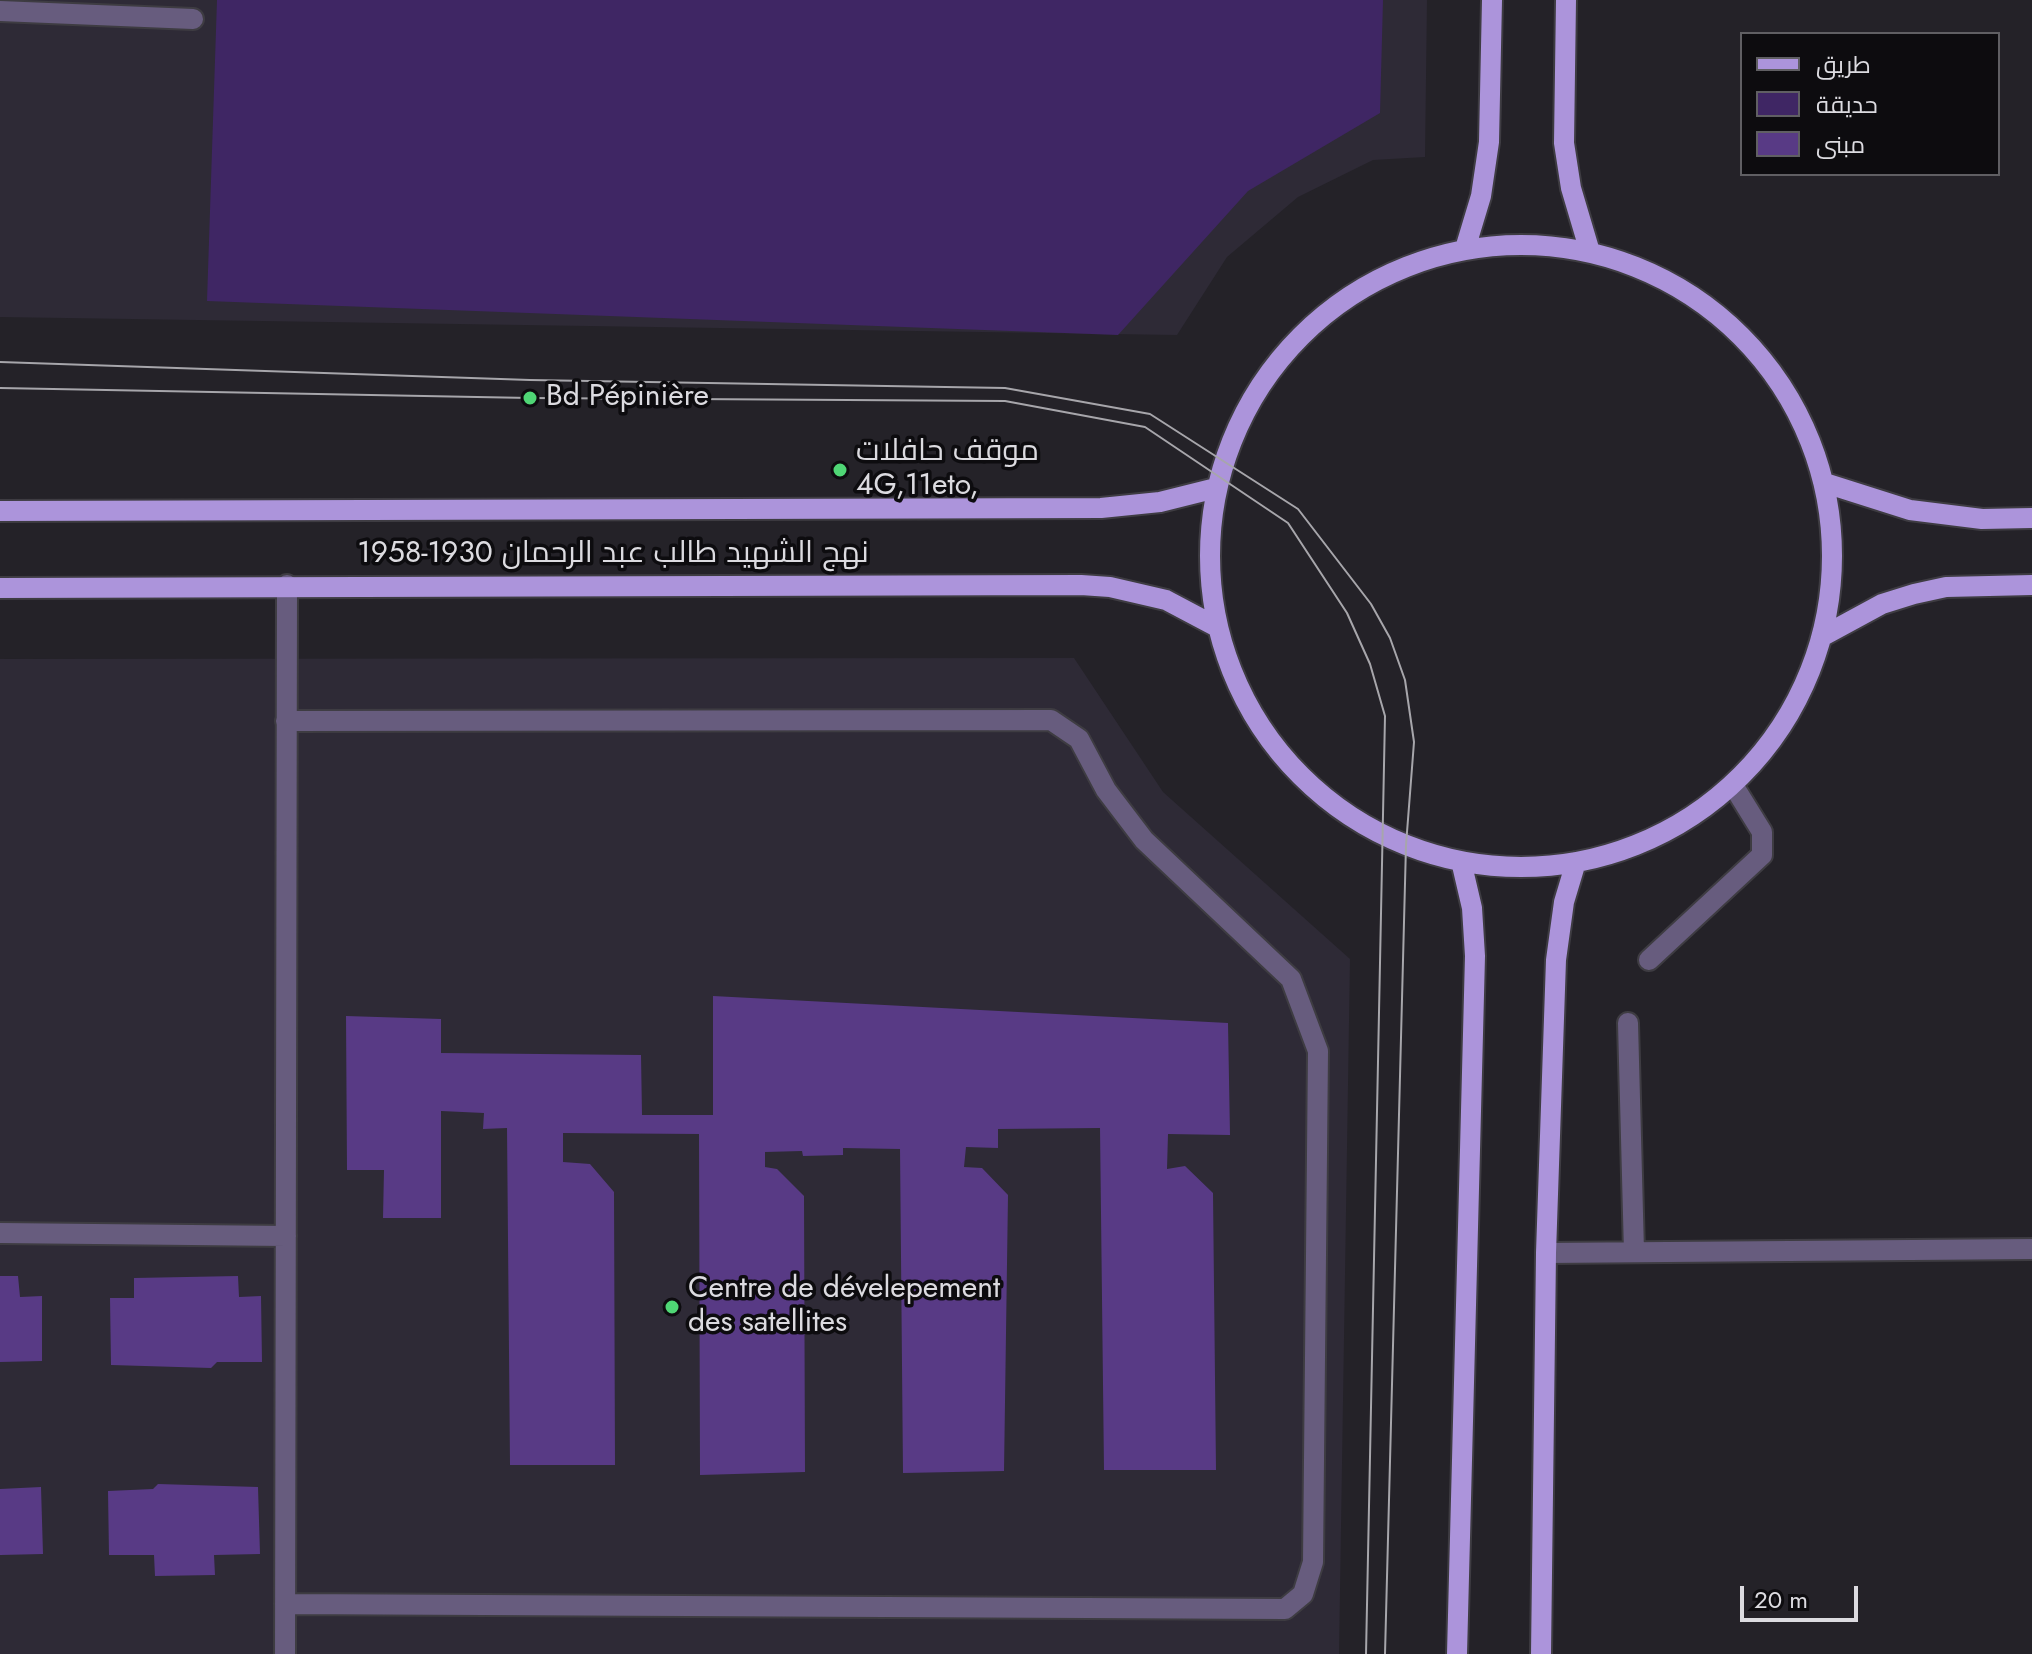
<!DOCTYPE html>
<meta charset="utf-8">
<style>
body{margin:0}
#map{position:relative;width:2032px;height:1654px;overflow:hidden;background:#242228;font-family:Jost,Cairo,sans-serif}
canvas{display:block}
.legend{position:absolute;left:1740px;top:32px;width:260px;height:144px;box-sizing:border-box;background:#0d0c0f;border:2px solid #605f63;margin:0;padding:10px 14px;list-style:none;font-size:24px;color:#dcdbe0}
.legend li{display:flex;align-items:center;gap:16px;height:40px}
.legend b{width:40px;border:2px solid #605f63}
.scale{position:absolute;left:1740px;top:1586px;width:118px;height:36px;box-sizing:border-box;border:4px solid #dcdbe0;border-top:0;padding-left:10px;font-size:24px;line-height:28px;white-space:nowrap;color:#dcdbe0;-webkit-text-stroke:6px #0d0c0f;paint-order:stroke}
</style>
<div id="map">
<canvas width="2032" height="1654"></canvas>
<ul class="legend">
<li><b style="height:10px;background:#ac94db"></b>طريق</li>
<li><b style="height:22px;background:#3f2664"></b>حديقة</li>
<li><b style="height:22px;background:#583a85"></b>مبنى</li>
</ul>
<div class="scale">20 m</div>
</div>
<script>
const ctx = document.querySelector('canvas').getContext('2d');
ctx.lineJoin = 'round';
function fill(path, color) { ctx.fillStyle = color; ctx.fill(path, 'evenodd'); }
const toPath = rows => new Path2D(rows.map(r => 'M' + r).join(''));
function strokePath(path, color, width, dash) { ctx.strokeStyle = color; ctx.lineWidth = width; ctx.lineCap = dash ? 'butt' : 'round'; ctx.setLineDash(dash || []); ctx.stroke(path); }
function label(font, color, halo, rows, align = 'center') {
  ctx.font = font + ' Jost,Cairo,sans-serif'; ctx.lineWidth = 7; ctx.setLineDash([]); ctx.textBaseline = 'middle'; ctx.strokeStyle = halo; ctx.fillStyle = color; for (const [text, x, y, turn = 0] of rows) {
    ctx.save(); ctx.translate(x, y); ctx.rotate((+turn || 0) * Math.PI / 180); ctx.textAlign = isNaN(turn) ? turn : align; if (halo) ctx.strokeText(text, 0, 0); ctx.fillText(text, 0, 0); ctx.restore();
  }
}
fill(toPath([
 [0,0,1427,0,1425,157,1373,160,1298,197,1227,257,1177,335,0,317],
 [1074,658,1163,792,1350,959,1339,1654,0,1654,0,659]
]), '#2e2a36');
fill(toPath([
 [217,0,1383,0,1380,113,1248,191,1118,335,207,301]
]), '#3f2664');
fill(toPath([
 [713,996,1228,1023,1230,1135,1168,1134,1167,1169,1185,1166,1213,1193,1216,1470,1104,1470,1100,1128,998,1129,998,1148,966,1147,964,1167,982,1168,1008,1195,1004,1471,903,1473,900,1149,843,1148,843,1155,803,1156,802,1151,765,1152,765,1167,777,1169,804,1196,805,1472,700,1475,699,1134,563,1133,563,1162,590,1164,614,1192,615,1465,510,1465,507,1128,483,1129,484,1113,441,1111,441,1218,383,1218,384,1170,347,1170,346,1016,441,1019,441,1053,641,1055,642,1115,713,1115],
 [0,1276,18,1276,20,1297,42,1296,42,1361,0,1362],
 [238,1276,239,1297,261,1296,262,1362,217,1362,211,1368,111,1365,110,1298,134,1298,134,1278],
 [158,1484,258,1487,260,1554,214,1555,215,1575,155,1576,154,1555,109,1555,108,1491,153,1489],
 [41,1487,43,1554,0,1555,0,1489]
]), '#583a85');
const minor = toPath([
 [0,11,193,19],
 [1649,960,1762,855,1762,832,1733,785],
 [1628,1023,1634,1252],
 [0,1233,286,1236],
 [1546,1253,2032,1249],
 [285,1604,1285,1609,1303,1594,1313,1562,1318,1051,1291,979,1144,840,1106,790,1079,739,1051,720,286,721],
 [285,1654,287,585]
]);
const major = toPath([
 [1566,0,1564,143,1571,188,1590,252],
 '1210 556a311 311 0 1 1 622 0a311 311 0 1 1-622 0Z',
 [1465,249,1481,196,1489,142,1492,0],
 [1825,483,1910,510,1982,519,2032,518],
 [0,511,1101,508,1160,502,1216,488],
 [0,588,1081,585,1110,587,1166,600,1217,627],
 [1823,636,1882,604,1914,594,1946,587,2032,585],
 [1457,1654,1475,956,1472,908,1461,861],
 [1541,1654,1546,1253,1556,960,1564,902,1576,862]
]);
strokePath(minor, '#3e3c42', 24);
strokePath(major, '#3e3c42', 24);
strokePath(minor, '#675c7e', 20);
strokePath(major, '#ac94db', 20);
strokePath(toPath([
 [0,362,530,380,1005,388,1150,414,1298,509,1371,604,1390,638,1405,680,1414,742,1406,845,1385,1654],
 [0,388,530,398,1005,401,1145,427,1288,523,1347,613,1370,664,1385,716,1366,1654]
]), '#a7a6ab', 2);
for (const [x, y, r, color] of [
 [530,398,8,"#4fd675"],
 [840,470,8,"#4fd675"],
 [672,1307,8,"#4fd675"]
]) { const dot = new Path2D(); dot.arc(x, y, r, 0, 2 * Math.PI); ctx.fillStyle = color; ctx.fill(dot); strokePath(dot, '#0d0c0f', 3); }
label('30px', '#dcdbe0', '#0d0c0f', [
 ["Bd Pépinière",546,398],
 ["موقف حافلات",856,453],
 ["4G,11eto,",856,487],
 ["Centre de dévelepement",688,1290],
 ["des satellites",688,1324]
], 'left');
label('30px', '#dcdbe0', '#0d0c0f', [
 ["نهج الشهيد طالب عبد الرحمان 1930-1958",613,555]
]);
</script>
